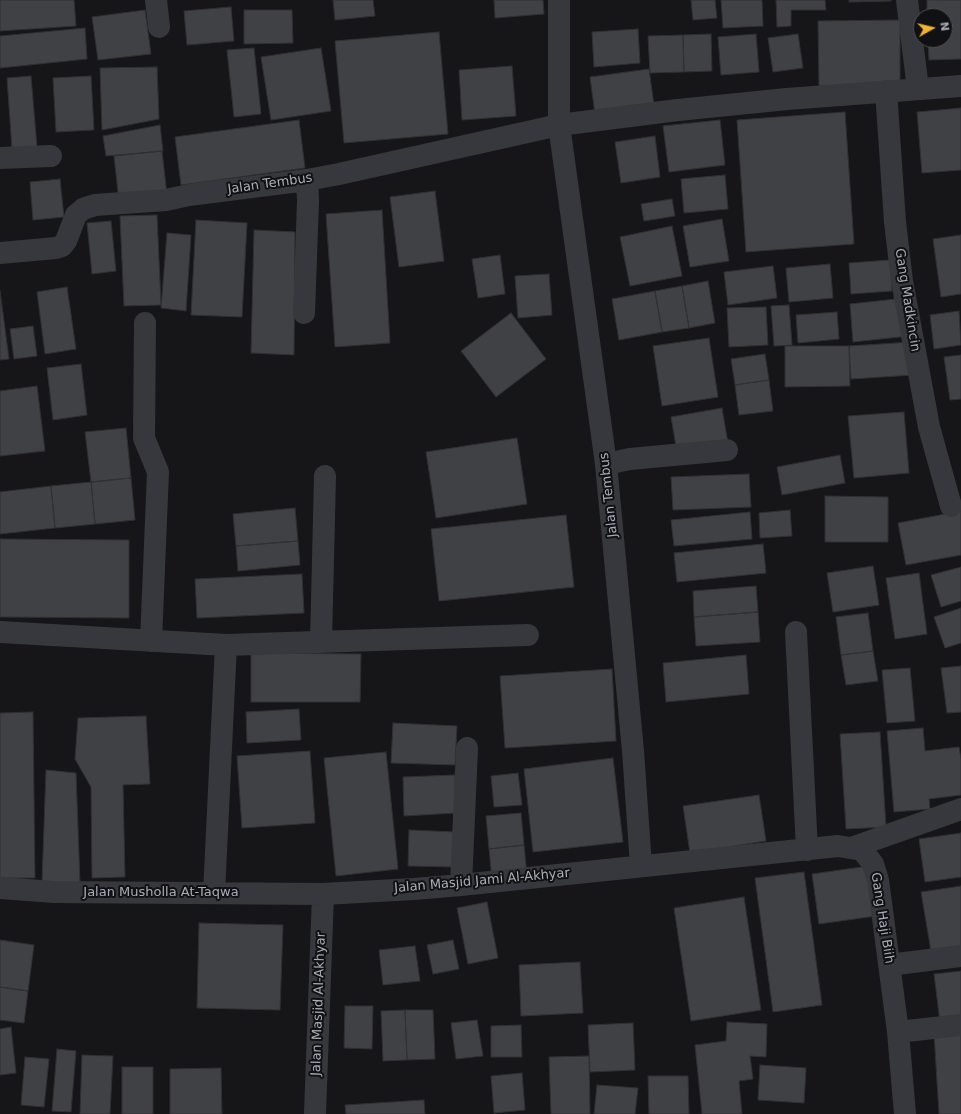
<!DOCTYPE html>
<style>
body{margin:0}
#map{position:relative;width:961px;height:1114px;overflow:hidden;background:#161618;font-family:"DejaVu Sans",sans-serif}
canvas{display:block}
.north{position:absolute;left:913px;top:8px;width:40px;height:40px;box-sizing:border-box;background:#111113;border:1px solid #4d4f55;border-radius:50%;rotate:82deg;font-size:11px;font-weight:700;line-height:16px;text-align:center;color:#a8adb8}
.north::after{content:'';display:block;margin:auto;width:14px;height:18px;background:#f2b134;clip-path:polygon(50% 0,100% 100%,50% 72%,0 100%)}
</style>
<div id="map">
<canvas width="961" height="1114"></canvas>
<div class="north">N</div>
</div>
<script>
const ctx = document.querySelector('canvas').getContext('2d');
ctx.lineJoin = 'round';
function fill(path, color) { ctx.fillStyle = color; ctx.fill(path, 'evenodd'); }
const toPath = rows => new Path2D(rows.map(r => 'M' + r).join(''));
function strokePath(path, color, width, dash) { ctx.strokeStyle = color; ctx.lineWidth = width; ctx.lineCap = dash ? 'butt' : 'round'; ctx.setLineDash(dash || []); ctx.stroke(path); }
function label(font, color, halo, rows, align = 'center') {
  ctx.font = font + ' "DejaVu Sans",sans-serif'; ctx.lineWidth = 4; ctx.setLineDash([]); ctx.textBaseline = 'middle'; ctx.strokeStyle = halo; ctx.fillStyle = color; for (const [text, x, y, turn = 0] of rows) {
    ctx.save(); ctx.translate(x, y); ctx.rotate((+turn || 0) * Math.PI / 180); ctx.textAlign = isNaN(turn) ? turn : align; if (halo) ctx.strokeText(text, 0, 0); ctx.fillText(text, 0, 0); ctx.restore();
  }
}
const building = toPath([
 [0,0,74,0,76,26,0,31,0,0],
 [333,0,373,0,375,16,335,20,333,0],
 [494,0,543,0,544,14,495,18,494,0],
 [691,0,715,0,717,18,693,20,691,0],
 [721,0,762,0,763,26,723,28,721,0],
 [776,0,825,0,826,10,791,10,791,26,777,27,776,0],
 [849,0,891,0,891,1,849,2,849,0],
 [927,0,961,0,961,59,929,60,928,40,945,40,945,16,927,16,927,0],
 [231,7,234,41,187,45,184,11,231,7],
 [145,10,151,54,98,60,92,17,145,10],
 [244,10,292,10,293,43,244,44,244,10],
 [900,20,900,85,819,86,818,21,900,20],
 [85,28,87,59,0,68,0,36,85,28],
 [638,29,640,63,594,67,592,32,638,29],
 [439,32,448,134,344,143,335,41,439,32],
 [711,34,712,71,684,72,683,35,711,34],
 [756,34,759,72,721,75,718,37,756,34],
 [798,34,803,68,773,72,768,38,798,34],
 [683,35,684,72,650,73,648,36,683,35],
 [254,48,261,114,234,117,227,50,254,48],
 [321,48,331,111,271,120,261,57,321,48],
 [512,66,516,116,462,120,459,70,512,66],
 [157,67,159,119,102,130,100,68,157,67],
 [649,69,654,105,595,114,590,77,649,69],
 [31,76,37,147,12,149,7,78,31,76],
 [91,76,94,130,56,132,53,78,91,76],
 [961,108,961,170,922,173,917,112,961,108],
 [845,112,854,244,746,252,737,120,845,112],
 [299,120,305,168,181,185,175,137,299,120],
 [720,120,725,165,669,172,663,126,720,120],
 [160,125,163,151,106,156,103,136,160,125],
 [655,136,660,177,621,183,615,142,655,136],
 [162,151,167,195,119,201,114,156,162,151],
 [725,175,728,209,684,213,681,179,725,175],
 [60,179,64,217,33,220,30,182,60,179],
 [435,191,444,261,399,267,390,197,435,191],
 [672,199,675,216,644,221,641,204,672,199],
 [382,210,390,343,335,347,326,214,382,210],
 [157,215,161,305,124,306,120,216,157,215],
 [722,219,729,261,690,267,683,226,722,219],
 [196,220,247,223,242,317,191,315,196,220],
 [111,221,116,271,92,274,87,223,111,221],
 [672,226,682,276,630,286,620,237,672,226],
 [254,230,295,232,294,355,251,353,254,230],
 [167,233,191,235,186,311,161,308,167,233],
 [961,235,961,294,941,297,933,239,961,235],
 [500,255,505,294,478,298,472,259,500,255],
 [890,260,892,291,851,294,849,263,890,260],
 [830,264,833,298,789,302,786,268,830,264],
 [773,266,777,298,728,305,724,272,773,266],
 [549,274,552,315,518,318,515,276,549,274],
 [708,281,715,323,689,328,682,286,708,281],
 [682,286,689,328,662,332,655,291,682,286],
 [67,287,76,349,45,354,37,292,67,287],
 [0,291,9,359,0,360,0,291],
 [655,291,662,332,619,340,612,299,655,291],
 [905,298,909,336,853,342,850,304,905,298],
 [789,305,792,345,774,346,771,306,789,305],
 [766,307,768,345,729,347,727,308,766,307],
 [959,311,961,345,934,349,930,315,959,311],
 [837,312,839,339,798,343,796,315,837,312],
 [511,313,546,359,496,397,461,351,511,313],
 [33,326,37,356,14,359,10,329,33,326],
 [709,338,718,397,662,406,653,346,709,338],
 [912,342,913,375,851,379,849,346,912,342],
 [785,346,849,346,850,386,785,387,785,346],
 [765,354,769,380,735,385,731,359,765,354],
 [961,355,961,399,950,400,944,357,961,355],
 [81,364,87,415,53,420,47,368,81,364],
 [769,380,773,411,739,415,735,385,769,380],
 [37,386,45,451,0,456,0,391,37,386],
 [722,408,728,443,677,452,671,417,722,408],
 [904,412,909,473,854,478,848,416,904,412],
 [126,428,131,478,91,482,85,432,126,428],
 [517,438,527,504,436,518,426,452,517,438],
 [840,455,845,483,782,495,777,467,840,455],
 [749,474,751,507,673,510,671,477,749,474],
 [131,478,135,520,95,524,91,482,131,478],
 [91,482,95,524,55,528,51,486,91,482],
 [51,486,55,528,0,534,0,492,51,486],
 [825,496,888,497,888,542,825,542,825,496],
 [295,508,298,541,236,546,233,514,295,508],
 [790,510,792,536,760,538,759,513,790,510],
 [961,511,961,555,906,565,898,523,961,511],
 [750,512,752,539,674,546,671,520,750,512],
 [566,515,574,587,439,601,431,529,566,515],
 [0,539,129,540,129,618,0,617,0,539],
 [298,541,300,565,238,571,236,546,298,541],
 [763,544,766,573,677,582,674,553,763,544],
 [873,566,879,605,833,612,827,573,873,566],
 [961,567,961,601,941,607,931,575,961,567],
 [919,573,927,634,895,639,886,578,919,573],
 [302,574,304,613,197,618,195,579,302,574],
 [756,586,758,612,694,617,693,591,756,586],
 [961,608,961,643,945,648,934,617,961,608],
 [758,612,760,642,696,646,694,617,758,612],
 [868,613,873,651,841,655,836,617,868,613],
 [873,651,878,681,846,685,841,655,873,651],
 [251,653,361,654,360,702,251,702,251,653],
 [746,655,749,694,666,702,663,663,746,655],
 [961,666,961,712,947,713,941,668,961,666],
 [910,668,915,721,887,723,882,670,910,668],
 [612,669,616,741,505,748,500,676,612,669],
 [299,709,301,740,247,743,246,712,299,709],
 [33,712,35,878,0,878,0,713,33,712],
 [146,716,150,784,123,785,125,877,92,878,91,787,75,759,78,718,146,716],
 [393,723,457,726,455,765,391,763,393,723],
 [923,728,925,751,959,747,961,759,961,795,929,799,930,809,894,812,887,731,923,728],
 [880,732,886,827,846,829,840,734,880,732],
 [310,751,315,823,242,828,237,756,310,751],
 [386,752,398,869,336,876,324,758,386,752],
 [613,758,623,842,533,852,524,769,613,758],
 [46,770,76,773,80,883,42,882,46,770],
 [518,773,522,805,494,807,491,776,518,773],
 [455,775,456,813,404,816,403,777,455,775],
 [759,795,766,841,690,853,683,806,759,795],
 [521,813,524,845,489,849,486,816,521,813],
 [409,830,456,832,455,867,408,866,409,830],
 [961,833,961,877,925,882,919,839,961,833],
 [524,845,527,875,492,879,489,849,524,845],
 [869,866,876,916,819,924,812,874,869,866],
 [804,872,822,1005,773,1012,755,878,804,872],
 [961,886,961,953,932,957,921,892,961,886],
 [744,897,761,1010,691,1021,674,908,744,897],
 [487,902,498,958,468,964,457,908,487,902],
 [199,923,283,925,280,1010,197,1008,199,923],
 [0,940,34,945,28,991,0,987,0,940],
 [453,940,459,969,433,974,427,945,453,940],
 [415,946,420,981,383,985,379,950,415,946],
 [580,962,583,1013,521,1016,519,965,580,962],
 [961,971,961,1020,940,1022,934,974,961,971],
 [0,987,28,991,24,1023,0,1020,0,987],
 [345,1006,373,1006,372,1049,344,1048,345,1006],
 [405,1010,407,1060,383,1061,381,1011,405,1010],
 [405,1010,433,1010,435,1059,407,1060,405,1010],
 [477,1020,483,1056,456,1059,451,1023,477,1020],
 [727,1022,767,1024,766,1057,750,1056,753,1079,739,1081,742,1114,702,1114,695,1045,726,1041,727,1022],
 [633,1023,635,1070,590,1072,588,1025,633,1023],
 [521,1025,522,1057,491,1057,491,1026,521,1025],
 [11,1027,16,1073,0,1075,0,1029,11,1027],
 [961,1031,961,1114,939,1114,934,1033,961,1031],
 [57,1049,76,1051,71,1112,52,1111,57,1049],
 [82,1055,113,1056,110,1114,80,1114,82,1055],
 [589,1056,590,1114,551,1114,549,1057,589,1056],
 [25,1057,49,1059,44,1107,21,1105,25,1057],
 [760,1065,806,1068,804,1103,758,1100,760,1065],
 [122,1067,153,1067,153,1114,122,1114,122,1067],
 [221,1068,222,1114,170,1114,170,1069,221,1068],
 [522,1073,525,1110,494,1113,491,1076,522,1073],
 [648,1076,688,1076,689,1114,649,1114,648,1076],
 [597,1085,638,1088,635,1114,594,1114,597,1085],
 [424,1100,425,1114,346,1114,345,1105,424,1100]
]);
fill(building, '#404145');
strokePath(building, '#303034', 1);
strokePath(toPath([
 [156,0,159,27],
 [559,0,559,125,606,464,633,751,641,866],
 [907,0,918,89],
 [886,91,895,222,902,281,929,427,951,506],
 [0,158,51,156],
 [0,253,56,248,62,246,66,241,76,215,83,209,95,205,166,200,189,195,307,180,339,174,559,125,678,110,787,99,961,86],
 [304,313,308,201,307,180],
 [145,323,144,438,158,472,151,641],
 [606,464,630,459,727,450],
 [0,632,226,645,528,635],
 [796,632,807,850],
 [321,642,325,476],
 [851,848,961,809],
 [461,885,467,748],
 [0,888,54,892,323,894,414,889,461,885,838,846,862,850,873,864,878,880,898,1032,905,1114],
 [214,893,226,645],
 [889,965,961,956],
 [898,1032,961,1025],
 [315,1114,323,894]
]), '#37383d', 22);
label('13px', '#a8adb8', '#111113', [
 ["Jalan Tembus",270,184,-8],
 ["Gang Madkincin",907,300,81],
 ["Jalan Tembus",609,495,-96],
 ["Jalan Masjid Jami Al-Akhyar",482,881,-5],
 ["Jalan Musholla At-Taqwa",161,893],
 ["Gang Haji Biih",882,918,81],
 ["Jalan Masjid Al-Akhyar",319,1004,-88]
]);
</script>
